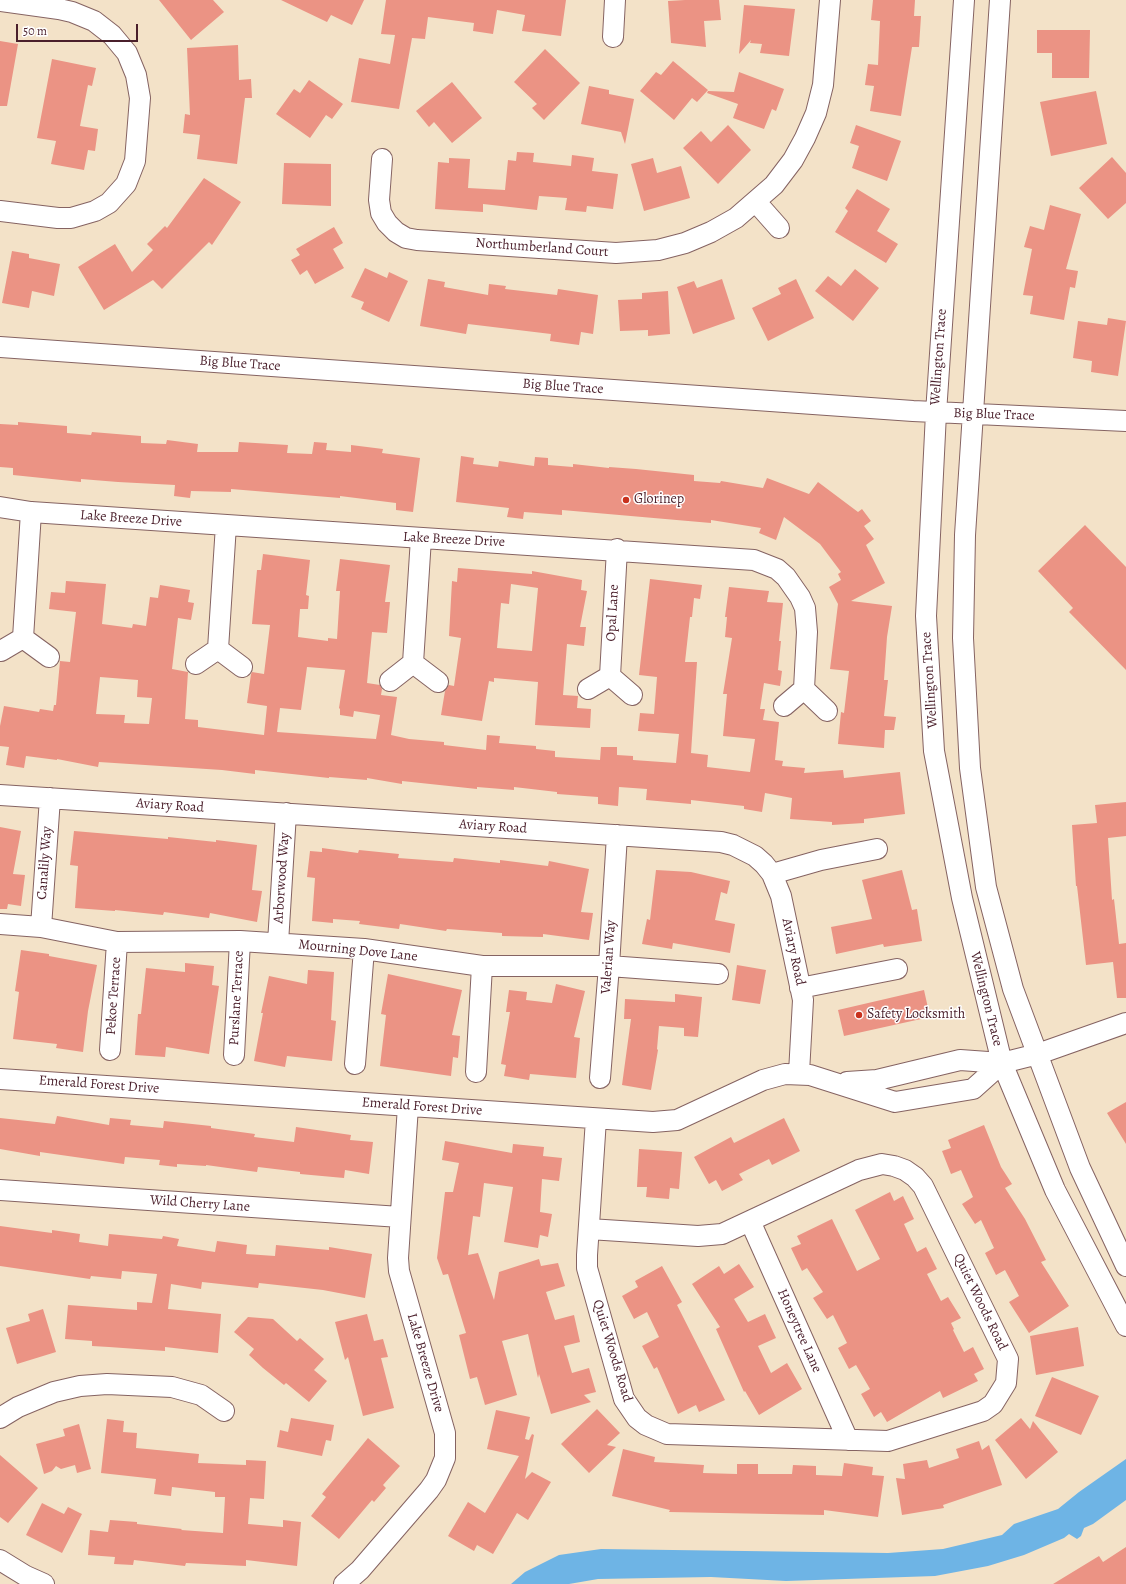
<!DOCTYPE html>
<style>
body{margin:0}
#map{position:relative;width:1126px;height:1584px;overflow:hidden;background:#f3e2c8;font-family:Alegreya,serif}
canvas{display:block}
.scale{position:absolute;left:16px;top:24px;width:122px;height:18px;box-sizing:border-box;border:2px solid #4a1f2b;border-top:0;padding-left:5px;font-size:12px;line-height:14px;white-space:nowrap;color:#4a1f2b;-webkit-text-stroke:3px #fff;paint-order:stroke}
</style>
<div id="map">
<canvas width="1126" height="1584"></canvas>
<div class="scale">50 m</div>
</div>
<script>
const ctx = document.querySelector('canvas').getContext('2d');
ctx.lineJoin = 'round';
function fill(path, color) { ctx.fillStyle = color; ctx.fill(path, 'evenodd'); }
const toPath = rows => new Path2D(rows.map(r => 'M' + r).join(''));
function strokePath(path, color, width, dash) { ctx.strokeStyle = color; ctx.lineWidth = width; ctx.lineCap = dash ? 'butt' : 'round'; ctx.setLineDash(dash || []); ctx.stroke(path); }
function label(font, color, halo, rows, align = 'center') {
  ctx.font = font + ' Alegreya,serif'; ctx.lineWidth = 3; ctx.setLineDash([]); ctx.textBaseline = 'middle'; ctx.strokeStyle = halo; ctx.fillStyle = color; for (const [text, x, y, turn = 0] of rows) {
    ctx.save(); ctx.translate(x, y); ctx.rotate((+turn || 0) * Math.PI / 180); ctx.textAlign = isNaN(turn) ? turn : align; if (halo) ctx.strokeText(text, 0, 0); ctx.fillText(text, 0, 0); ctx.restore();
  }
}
fill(toPath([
 [1126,1459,1126,1500,1093,1524,1084,1528,1081,1536,1077,1539,1069,1534,1064,1538,1024,1555,988,1566,935,1576,786,1581,711,1577,598,1579,569,1584,511,1584,525,1572,559,1555,601,1549,888,1553,943,1549,1002,1535,1014,1524,1058,1509,1079,1492]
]), '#6eb4e5');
fill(toPath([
 [159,0,213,0,224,12,191,40],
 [281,0,364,0,352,25,331,15,327,22],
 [386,0,566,0,561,36,522,31,525,15,497,10,493,34,473,31,474,23,428,17,425,39,412,38,399,109,351,102,359,58,390,64,395,35,381,34],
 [685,0,719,0,721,20,704,21,706,47,671,43,668,1],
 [873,0,915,0,914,16,921,16,919,47,912,47,901,116,870,111,874,86,865,85,868,64,878,65,880,21,871,20],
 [744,5,795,9,789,56,760,53,762,44,750,43,751,40,739,54],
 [1037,30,1090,30,1089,78,1052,78,1052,53,1037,53],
 [0,41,18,44,7,106,0,106],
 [238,45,239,80,251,79,252,98,245,98,237,164,197,159,200,135,183,133,185,114,190,115,187,48],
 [545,49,580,83,544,120,532,108,537,104,514,82],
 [52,59,96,68,92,86,88,85,80,126,98,129,95,151,88,150,84,170,51,164,56,141,37,138],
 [673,61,708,90,697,102,692,98,674,120,640,91,656,72,661,75],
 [739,72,784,89,776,111,772,109,764,129,733,118,738,104,707,93,708,91,734,92],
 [309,80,343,104,332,119,326,115,310,138,276,114,294,89,300,93],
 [452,82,482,118,452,143,434,122,429,127,416,111],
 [589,86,609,90,609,94,634,99,625,144,621,132,581,124],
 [1096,91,1107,144,1051,156,1040,102],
 [728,125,751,150,718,184,683,148,701,131,711,142],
 [856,125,901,141,887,181,852,168,859,146,850,143],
 [517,152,534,153,533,162,571,166,572,155,594,158,592,171,618,174,613,209,587,206,586,212,565,210,567,198,539,196,537,210,483,204,483,212,435,209,438,162,449,163,449,158,470,159,468,188,505,190,508,160,516,161],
 [1112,157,1126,173,1126,203,1108,219,1079,188],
 [653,158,657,173,681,166,690,198,644,211,631,164],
 [284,163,331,164,331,206,282,204],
 [204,178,241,202,212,245,209,242,162,289,153,280,104,310,78,267,115,244,132,272,153,250,147,244,165,226,167,228],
 [857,189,890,209,877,231,898,244,886,263,835,232,848,211,845,208],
 [1050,205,1081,214,1066,269,1078,271,1075,288,1070,287,1064,320,1030,314,1033,296,1023,295,1032,249,1024,247,1030,226,1044,230],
 [334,227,343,243,333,249,344,268,315,284,307,270,300,275,291,260,300,255,296,249],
 [12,251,29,254,29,258,60,264,54,296,32,291,29,308,2,303],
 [365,268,387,278,389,272,408,281,389,322,361,309,364,302,351,297],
 [855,269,879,288,853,321,815,291,828,276,841,286],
 [428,279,445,282,444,287,488,295,489,284,506,286,505,289,557,295,558,289,598,295,593,334,581,332,579,345,550,341,551,334,468,324,466,334,420,326],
 [722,279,735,319,693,334,677,287,694,281,697,288],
 [796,279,814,318,768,341,752,308,781,294,778,288],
 [668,291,670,334,648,336,648,330,620,331,618,300,642,299,642,293],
 [1108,318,1126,321,1118,376,1091,372,1092,361,1073,358,1078,321,1107,325],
 [18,422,67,426,67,433,91,435,92,432,141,436,141,443,166,444,167,440,198,444,197,452,238,452,239,442,288,445,287,453,312,454,314,442,327,443,326,450,351,452,351,445,383,449,382,453,420,458,413,512,396,510,396,503,340,496,340,498,231,489,231,492,191,491,190,498,174,496,175,485,118,482,81,479,81,482,13,475,13,468,0,467,0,424,18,425],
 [461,456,474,458,473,464,498,467,499,461,534,466,535,457,548,458,548,465,573,467,573,464,609,468,609,467,636,469,694,475,694,481,720,483,721,481,763,488,767,478,809,494,818,482,858,512,862,509,871,521,864,526,874,539,866,545,885,583,851,601,892,606,887,637,884,680,888,680,884,716,896,717,894,730,885,730,884,748,838,744,841,712,844,713,849,671,830,669,838,604,829,587,841,580,838,574,841,572,820,544,784,517,776,540,759,533,761,528,711,520,711,523,562,510,562,515,524,512,523,519,507,517,509,508,456,502],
 [1085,525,1126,567,1126,670,1069,612,1073,608,1038,571],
 [263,554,310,560,306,595,309,596,308,609,300,609,298,637,328,641,328,638,337,639,340,591,336,591,340,559,390,565,385,602,390,602,387,633,372,632,367,683,380,685,382,689,381,695,397,697,391,735,409,739,444,742,444,745,486,750,487,735,500,736,499,743,536,746,536,749,555,751,555,757,600,760,601,747,617,747,617,755,633,756,633,760,676,763,679,734,638,731,640,713,654,714,657,677,639,675,650,579,702,585,700,599,694,598,692,617,690,617,685,662,697,662,691,753,708,755,707,767,750,772,755,739,723,736,727,694,723,694,732,638,725,637,727,617,725,617,729,587,769,591,767,602,783,603,779,641,781,641,778,670,782,671,780,686,764,683,760,709,765,709,763,720,779,722,775,760,783,761,782,766,805,768,804,773,843,770,844,778,900,772,905,814,864,819,864,823,832,825,832,822,790,819,792,798,765,793,762,812,744,809,744,806,691,800,691,804,646,800,647,789,619,787,618,806,598,804,598,797,557,794,557,792,514,787,514,790,477,787,477,789,402,781,402,784,367,778,367,780,329,777,329,778,255,770,255,774,222,770,99,762,98,767,57,759,57,760,26,756,24,768,6,765,9,747,0,746,0,726,4,706,39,712,40,709,53,711,54,705,56,705,60,661,70,662,76,612,49,609,51,592,65,593,66,581,106,584,102,624,132,628,133,624,146,626,150,597,158,598,160,585,190,590,188,602,194,603,191,620,178,618,172,669,188,672,185,719,198,720,198,727,264,735,267,706,247,703,251,674,252,672,264,674,270,625,252,624,257,570,261,570],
 [307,667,345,670,339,708,340,709,340,715,353,717,354,711,380,715,376,739,277,732,280,708,301,710],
 [100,677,138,680,137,697,152,698,149,724,124,723,125,715,96,714],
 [458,568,532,574,532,571,582,580,581,590,587,591,580,627,586,627,584,646,567,644,563,695,578,696,577,708,591,709,590,728,535,725,538,682,494,678,494,682,489,681,482,721,441,715,445,691,449,685,454,686,461,638,449,636,452,581,457,582],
 [511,584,538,588,532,651,497,648,501,603,509,604],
 [1126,802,1126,836,1108,838,1112,900,1114,899,1119,944,1126,943,1126,998,1117,998,1113,962,1086,965,1077,886,1076,886,1072,825,1097,823,1095,805],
 [0,827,21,831,13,874,25,875,21,906,8,904,7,909,0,909],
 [74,831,168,839,168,837,216,842,216,840,257,845,252,890,262,891,257,922,210,913,209,918,164,912,163,915,115,910,115,911,75,908,78,866,70,865],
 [322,848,358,853,359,850,399,854,398,858,453,862,454,858,500,863,500,860,548,866,549,861,589,869,581,912,593,913,589,940,543,934,543,937,502,936,502,933,447,929,446,931,400,924,399,929,359,924,360,921,333,919,333,923,312,921,315,878,307,877,310,851,322,852],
 [656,870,691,872,730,881,727,894,721,892,715,920,735,924,730,953,673,943,672,949,642,944,647,919,650,920],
 [902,870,912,910,917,909,922,941,884,947,883,944,836,954,831,927,872,919,862,880],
 [21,950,49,954,49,956,97,965,88,1011,83,1052,56,1048,57,1044,13,1039,19,992,15,991],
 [185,963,214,966,212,985,219,986,209,1054,166,1047,165,1057,135,1055,138,1014,141,1014,146,968,185,972],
 [737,965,766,970,760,1004,732,1000],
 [308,970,334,972,331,1020,336,1021,332,1061,287,1056,285,1067,254,1061,263,1013,261,1013,269,976,307,984],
 [388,974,462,990,452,1035,460,1036,458,1058,453,1057,451,1076,380,1066,386,1015,381,1014],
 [556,984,585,991,574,1037,580,1038,576,1078,530,1074,529,1080,504,1076,506,1065,501,1064,510,1012,506,1012,509,990,527,992,526,1000,552,1003],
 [924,990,930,1017,844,1036,838,1010],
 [675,994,702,997,698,1037,684,1036,684,1028,659,1026,657,1049,658,1050,651,1090,622,1085,631,1019,624,1019,625,999,675,1002],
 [1126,1102,1126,1144,1107,1113],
 [57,1116,109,1125,110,1118,131,1120,130,1125,163,1128,164,1121,211,1126,211,1128,255,1134,254,1137,294,1142,296,1127,351,1135,350,1140,373,1142,369,1174,345,1170,344,1178,300,1174,300,1172,258,1167,257,1172,206,1165,206,1166,177,1164,177,1167,159,1165,160,1160,125,1157,124,1164,40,1152,40,1156,0,1149,0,1118,55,1124],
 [784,1118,800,1151,772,1165,769,1159,739,1174,743,1180,722,1191,716,1180,709,1184,694,1157,731,1137,734,1143],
 [984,1125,1001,1167,1012,1184,1005,1188,1025,1219,1046,1260,1041,1262,1069,1306,1029,1333,1009,1302,1019,1296,1005,1270,996,1275,985,1253,994,1248,981,1220,975,1224,962,1204,973,1197,961,1170,951,1174,942,1151,951,1148,948,1140],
 [445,1141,512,1153,513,1144,544,1147,543,1156,562,1158,559,1181,542,1179,540,1212,552,1214,548,1237,540,1235,538,1248,504,1242,513,1187,484,1183,480,1217,473,1216,468,1255,478,1253,494,1300,499,1272,539,1259,541,1266,558,1263,565,1286,546,1292,555,1320,574,1315,580,1342,564,1346,572,1373,589,1368,596,1392,584,1395,591,1402,551,1414,539,1374,538,1378,528,1334,502,1341,517,1395,485,1405,477,1377,470,1379,459,1335,466,1333,448,1274,443,1275,437,1258,445,1192,453,1192,459,1163,442,1160],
 [639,1149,682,1152,679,1189,670,1188,669,1199,646,1197,647,1187,637,1187],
 [890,1192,894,1201,903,1196,914,1219,904,1224,917,1252,926,1247,937,1269,927,1274,941,1301,948,1297,961,1318,951,1323,954,1329,953,1330,964,1352,973,1347,984,1369,974,1374,978,1381,943,1398,940,1391,887,1422,881,1412,874,1417,861,1394,870,1389,856,1365,849,1369,838,1348,847,1343,833,1315,827,1319,813,1298,823,1292,807,1268,802,1271,791,1248,801,1244,797,1236,832,1219,857,1271,880,1259,855,1210],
 [0,1226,52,1233,52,1230,80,1234,79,1242,108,1246,109,1234,162,1239,163,1236,179,1239,177,1246,215,1252,217,1241,247,1245,246,1254,275,1256,276,1245,329,1250,329,1247,372,1254,365,1298,323,1290,259,1283,258,1288,202,1282,201,1289,171,1284,168,1309,221,1314,218,1353,165,1347,165,1351,109,1347,92,1346,92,1341,65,1339,68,1305,137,1310,137,1302,152,1303,157,1274,122,1271,121,1279,91,1276,90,1279,0,1266],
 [739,1264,754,1287,734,1299,748,1322,765,1314,776,1338,758,1346,771,1373,787,1363,802,1389,759,1415,745,1391,744,1392,716,1329,720,1327,692,1284,719,1266,724,1274],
 [662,1266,682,1302,677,1305,725,1400,699,1412,696,1405,678,1414,657,1367,654,1369,642,1346,659,1337,647,1312,634,1319,622,1296,638,1287,635,1281],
 [43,1309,56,1352,17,1364,6,1328,30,1321,28,1314],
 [367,1314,374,1341,383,1339,388,1357,381,1358,394,1408,363,1416,348,1357,345,1360,335,1322],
 [248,1317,273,1319,297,1341,300,1338,324,1359,314,1370,327,1381,309,1402,286,1383,284,1385,263,1368,249,1355,254,1349,234,1332],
 [1078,1327,1084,1366,1036,1375,1030,1336],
 [1052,1377,1099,1396,1081,1435,1035,1416],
 [597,1409,620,1433,607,1445,616,1447,589,1473,561,1444],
 [496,1410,530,1417,525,1439,529,1440,532,1434,534,1435,525,1479,532,1472,551,1482,528,1520,517,1513,493,1554,477,1545,474,1551,448,1536,468,1502,485,1513,519,1456,487,1449],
 [291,1418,334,1425,331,1441,326,1440,322,1456,277,1447,280,1430,288,1432],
 [1021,1418,1030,1429,1033,1421,1058,1452,1026,1479,995,1440],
 [107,1419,124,1421,123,1432,137,1433,136,1448,199,1454,198,1463,246,1465,246,1460,266,1461,264,1499,250,1498,248,1524,283,1527,283,1520,301,1522,297,1566,246,1560,246,1566,186,1563,185,1566,134,1560,133,1565,114,1564,115,1557,88,1555,90,1530,108,1532,110,1520,137,1522,137,1524,182,1529,181,1530,223,1533,225,1497,215,1497,215,1492,172,1487,171,1496,154,1494,156,1479,101,1473],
 [79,1424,91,1469,77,1473,75,1465,61,1469,56,1466,52,1471,44,1474,36,1444,65,1436,63,1429],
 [368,1438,400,1466,383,1485,386,1488,374,1502,372,1500,339,1539,311,1516,326,1497,322,1494],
 [979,1441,982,1450,989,1445,1002,1485,943,1505,944,1508,902,1515,896,1478,905,1479,903,1464,927,1460,929,1468,959,1458,956,1449],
 [623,1449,655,1457,654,1462,704,1465,703,1473,737,1474,737,1464,758,1464,758,1474,792,1474,793,1465,816,1466,816,1475,842,1476,844,1463,873,1467,872,1475,884,1476,878,1517,824,1510,824,1515,669,1512,670,1510,612,1496],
 [0,1455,38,1488,8,1523,0,1517],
 [42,1503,64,1514,68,1507,82,1514,62,1553,26,1535],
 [1126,1547,1126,1584,1053,1584,1099,1556,1103,1562]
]), '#eb9384');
const minor = toPath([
 [964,0,936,413,926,616,934,751,962,898,1002,1063,1055,1190,1126,1326],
 [1000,0,965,535,963,638,970,768,986,887,1013,989,1080,1168,1126,1266],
 [0,1,59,9,72,12,94,21,112,35,127,53,136,75,140,98,135,161,126,184,109,203,95,211,71,218,58,218,0,211],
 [613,37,615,0],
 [382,159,379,200,381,213,387,223,396,232,406,238,417,240,616,253,658,250,685,243,711,232,736,218,774,185,793,160,805,138,816,113,823,85,830,0],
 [756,202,779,228],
 [0,347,913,411,1126,421],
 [0,507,31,512,754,560,777,569,786,577,800,597,805,608,807,632,804,689],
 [23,638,31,512],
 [218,649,226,525],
 [1,651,23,638,49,657],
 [413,663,421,538],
 [196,664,218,649,242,667],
 [610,676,617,549],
 [390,681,413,663,438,682],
 [588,689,610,676,632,695],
 [784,706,804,689,827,711],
 [0,795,721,842,733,845,755,856,764,864,772,874,781,896,803,1000,799,1073],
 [772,874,821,860,877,849],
 [0,924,41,927,117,942,240,941,364,949,482,966,609,966,718,974],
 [41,927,50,798],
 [278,943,286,813],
 [800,988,897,969],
 [110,1050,117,942],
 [234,1055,240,941],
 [355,1064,364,949],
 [476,1072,482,966],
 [600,1078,609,966,617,835],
 [0,1079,653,1122,677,1120,763,1080,785,1074,810,1075,895,1102,973,1089,1002,1063],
 [847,1082,877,1080,960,1060,1002,1063,1038,1054,1126,1023],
 [0,1190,400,1217],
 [750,1221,848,1440],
 [589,1229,698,1236,722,1234,859,1170,882,1164,894,1166,905,1170,915,1177,923,1186,1008,1359,1006,1383,993,1404,983,1411,888,1441,667,1434,646,1425,637,1418,624,1399,587,1268,587,1255,596,1119],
 [0,1418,18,1407,54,1392,80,1386,107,1384,172,1387,201,1395,224,1411],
 [0,1560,26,1576,44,1584],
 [344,1584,360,1570,429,1490,436,1480,445,1458,445,1433,399,1271,398,1258,408,1106]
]);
strokePath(minor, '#856362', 22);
strokePath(minor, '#fff', 20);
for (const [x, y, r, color] of [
 [626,500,4,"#c8321e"],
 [859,1015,4,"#c8321e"]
]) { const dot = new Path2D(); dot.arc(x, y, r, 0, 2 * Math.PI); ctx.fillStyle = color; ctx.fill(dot); strokePath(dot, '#fff', 1.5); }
label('14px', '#4a1f2b', '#fff', [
 ["Northumberland Court",542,248,4],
 ["Wellington Trace",939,357,-86],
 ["Big Blue Trace",240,364,4],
 ["Big Blue Trace",563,387,4],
 ["Big Blue Trace",994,415,2],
 ["Lake Breeze Drive",131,519,4],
 ["Lake Breeze Drive",454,540,3],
 ["Opal Lane",613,613,-87],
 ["Wellington Trace",930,680,-94],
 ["Aviary Road",170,806,4],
 ["Aviary Road",493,827,4],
 ["Canalily Way",45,863,-86],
 ["Arborwood Way",282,878,-86],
 ["Mourning Dove Lane",358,951,6],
 ["Aviary Road",793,952,78],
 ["Valerian Way",609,957,-86],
 ["Pekoe Terrace",114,996,-86],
 ["Purslane Terrace",237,998,-87],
 ["Wellington Trace",986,999,76],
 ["Emerald Forest Drive",99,1085,4],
 ["Emerald Forest Drive",422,1107,4],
 ["Wild Cherry Lane",200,1204,4],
 ["Quiet Woods Road",980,1302,64],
 ["Honeytree Lane",799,1331,66],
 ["Quiet Woods Road",612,1351,73],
 ["Lake Breeze Drive",425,1363,74]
]);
label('14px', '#4a1f2b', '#fff', [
 ["Glorinep",634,500],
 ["Safety Locksmith",867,1015]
], 'left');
</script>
